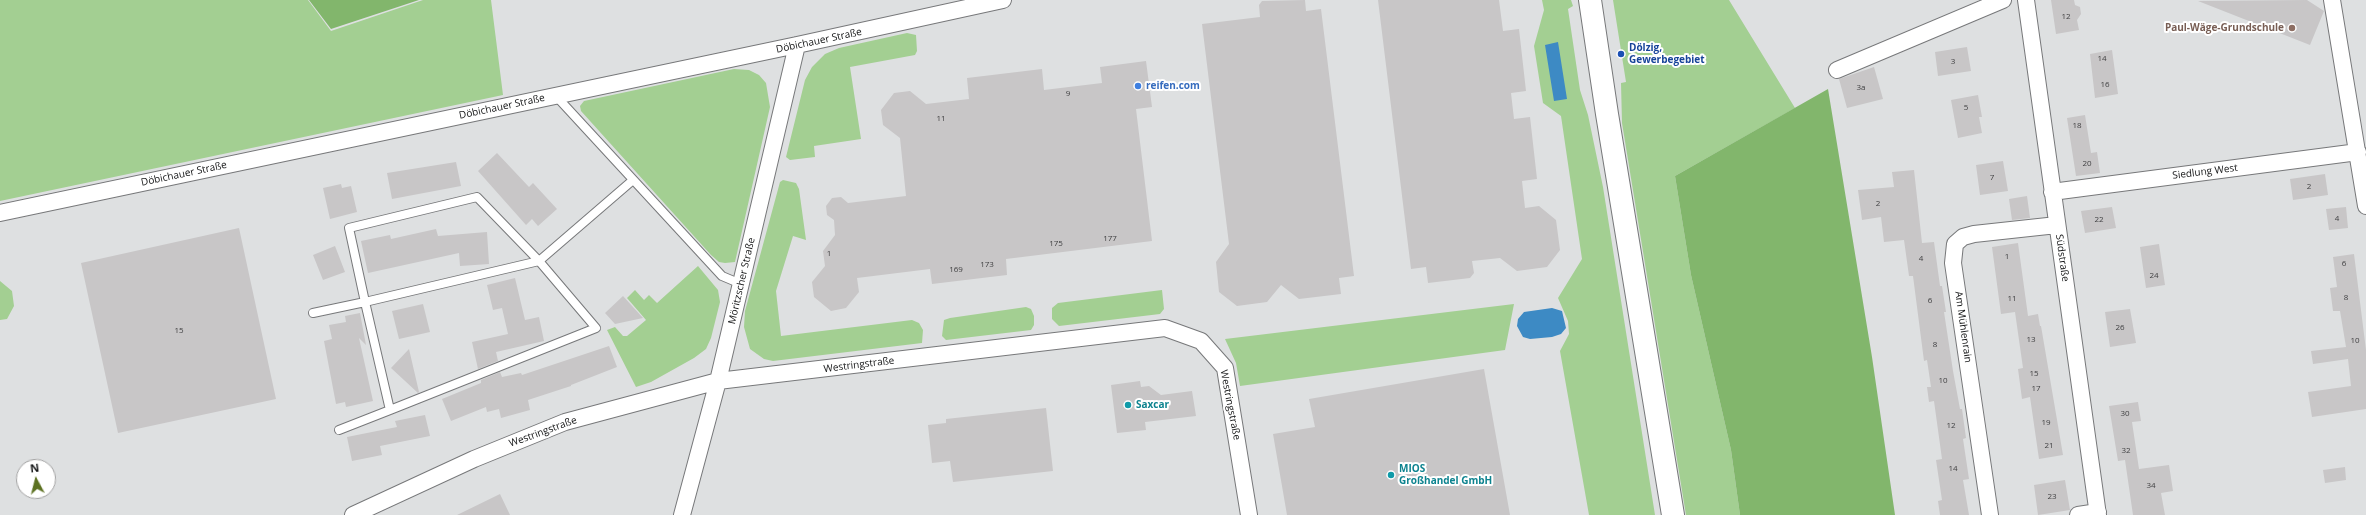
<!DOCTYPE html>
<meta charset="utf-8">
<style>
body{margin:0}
#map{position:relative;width:2366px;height:515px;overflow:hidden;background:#dee0e1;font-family:"Open Sans",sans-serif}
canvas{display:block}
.north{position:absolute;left:16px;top:459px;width:40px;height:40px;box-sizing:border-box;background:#fff;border:1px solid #a1a1a1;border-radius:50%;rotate:353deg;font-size:11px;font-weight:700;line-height:16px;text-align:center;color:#131415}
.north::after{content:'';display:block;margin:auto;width:14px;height:18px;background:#5c7121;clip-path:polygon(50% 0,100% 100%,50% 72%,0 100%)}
</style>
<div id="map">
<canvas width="2366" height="515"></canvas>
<div class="north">N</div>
</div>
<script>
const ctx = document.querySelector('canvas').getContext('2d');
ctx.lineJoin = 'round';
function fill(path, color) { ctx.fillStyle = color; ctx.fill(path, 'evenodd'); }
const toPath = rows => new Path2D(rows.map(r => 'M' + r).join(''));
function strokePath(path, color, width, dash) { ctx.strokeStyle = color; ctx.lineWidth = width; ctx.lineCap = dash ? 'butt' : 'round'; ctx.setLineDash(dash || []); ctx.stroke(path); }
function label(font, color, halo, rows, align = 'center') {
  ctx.font = font + ' "Open Sans",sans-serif'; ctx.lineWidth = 4; ctx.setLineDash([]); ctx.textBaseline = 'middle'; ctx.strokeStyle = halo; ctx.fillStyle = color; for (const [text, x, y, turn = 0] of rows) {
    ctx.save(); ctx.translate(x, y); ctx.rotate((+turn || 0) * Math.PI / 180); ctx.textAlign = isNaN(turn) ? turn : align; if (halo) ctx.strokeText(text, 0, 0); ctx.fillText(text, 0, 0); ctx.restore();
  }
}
fill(toPath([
 [0,0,308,0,331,31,423,0,491,0,503,95,0,201],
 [1542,0,1571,0,1573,6,1568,9,1580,90,1588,115,1603,187,1655,515,1589,515,1560,351,1569,334,1568,321,1558,298,1582,259,1561,116,1543,103,1534,46,1544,10],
 [1613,0,1729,0,1795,108,1675,176,1691,275,1731,450,1740,515,1686,515,1622,123,1621,83,1626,82],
 [907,33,916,35,917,51,915,55,850,67,861,139,814,146,815,157,790,160,786,157,805,80,812,67,825,54,839,48],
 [734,69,749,70,759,75,766,83,770,107,735,262,725,263,719,262,711,255,581,111,580,106,584,101],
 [783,180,796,183,799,189,806,240,793,236,776,291,781,336,912,320,919,323,923,330,922,343,773,361,764,359,750,349,744,327,745,311,780,182],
 [698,266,718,290,720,302,711,338,706,349,694,358,651,382,636,387,607,330,615,327,623,336,627,336,646,320,627,298,635,290,644,300,649,295,657,303],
 [0,281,12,291,14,306,7,319,0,320],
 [1162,290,1164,309,1160,314,1059,326,1052,319,1052,308,1058,303],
 [1514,304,1505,350,1240,386,1236,363,1225,339],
 [1026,307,1031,309,1034,316,1034,325,1031,330,946,340,942,336,944,320,950,318]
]), '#a3cf92');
fill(toPath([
 [309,0,419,0,331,29],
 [1828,89,1872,357,1895,515,1740,515,1731,450,1691,275,1675,176]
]), '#82b66c');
fill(toPath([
 [1558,42,1567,99,1554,101,1545,45],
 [1552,308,1562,311,1566,328,1561,334,1552,337,1530,339,1523,337,1517,326,1518,319,1524,312]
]), '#3d8ac4');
fill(toPath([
 [1305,0,1306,11,1321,9,1354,276,1339,278,1341,294,1299,299,1281,285,1267,302,1237,306,1219,292,1216,262,1229,244,1202,24,1260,17,1259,5,1262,1],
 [1378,0,1499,0,1503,31,1519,29,1526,91,1511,93,1514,119,1530,117,1537,179,1522,181,1525,208,1539,206,1556,220,1560,250,1547,267,1517,271,1500,258,1472,261,1474,273,1470,278,1428,283,1426,267,1411,269],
 [2051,0,2074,0,2075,5,2080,7,2081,14,2077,20,2079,30,2056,34],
 [2307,0,2324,11,2310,45,2198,1],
 [1967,47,1971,71,1938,76,1935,52],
 [2112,50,2118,94,2095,98,2090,54],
 [1146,61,1152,107,1136,109,1152,241,1006,259,1007,275,932,284,930,269,857,278,859,292,846,308,831,311,814,297,812,282,825,266,823,251,835,235,834,220,827,215,826,206,832,198,841,197,848,203,906,196,900,138,883,125,881,110,894,93,910,91,926,104,969,99,967,78,1042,69,1044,90,1102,83,1100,67],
 [1874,67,1883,99,1847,108,1839,79],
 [1978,95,1982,117,1979,117,1982,133,1958,138,1951,100],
 [2085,115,2091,153,2097,152,2100,173,2076,176,2067,118],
 [497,153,529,187,533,183,557,209,538,226,532,219,526,225,478,171],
 [2003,161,2008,191,1980,195,1976,165],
 [456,162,461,186,392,199,387,173],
 [1914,170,1922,243,1934,242,1940,286,1942,286,1946,312,1944,312,1953,371,1960,409,1962,409,1966,438,1963,439,1969,479,1963,480,1969,515,1940,515,1938,501,1942,500,1936,460,1942,459,1934,401,1929,402,1927,387,1931,387,1927,360,1924,361,1913,276,1909,276,1904,240,1884,242,1881,217,1862,220,1858,190,1894,187,1892,172],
 [2325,174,2328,195,2293,200,2290,179],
 [341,184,342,188,351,186,357,212,330,219,323,188],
 [2027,196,2030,218,2012,220,2009,199],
 [2112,207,2116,228,2085,233,2081,211],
 [2346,207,2348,228,2329,230,2326,209],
 [239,228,276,399,118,433,81,263],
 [436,229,438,236,487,232,489,264,460,266,459,253,368,273,361,241,390,235,391,239],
 [2018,243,2028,316,2038,314,2040,326,2041,326,2063,455,2039,459,2030,397,2022,399,2018,369,2023,368,2015,312,2001,314,1992,247],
 [2159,244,2165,285,2146,288,2140,247],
 [335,246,345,272,323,280,313,255],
 [2354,254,2366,350,2366,409,2312,417,2308,392,2351,386,2348,359,2313,364,2311,351,2346,347,2340,311,2333,311,2330,288,2337,287,2333,257],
 [515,278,525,320,539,317,544,341,496,352,498,361,478,369,472,342,508,334,502,308,493,310,487,285],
 [623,296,643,318,615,324,605,313],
 [423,304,430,332,399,339,392,311],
 [2130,309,2136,343,2110,347,2105,312],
 [360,313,366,345,359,338,373,401,346,407,345,402,336,404,324,341,332,339,329,325,346,322,345,316],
 [609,346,617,367,571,385,571,386,528,400,530,410,501,418,499,409,487,412,486,407,451,421,442,399,481,383,481,380,500,372,502,377,521,373,522,375],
 [409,349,419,392,418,393,391,368],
 [1484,369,1510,515,1287,515,1273,434,1315,427,1309,399],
 [1140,381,1141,387,1149,386,1161,395,1192,391,1196,416,1145,422,1146,430,1117,433,1111,385],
 [2138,402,2141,421,2132,422,2139,469,2169,465,2173,491,2161,493,2165,515,2133,515,2125,460,2118,461,2109,406],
 [1046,408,1053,471,953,482,950,461,932,463,928,425,946,423,946,419],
 [425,415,430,436,380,446,382,455,352,461,347,437,397,427,395,421],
 [2345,467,2346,480,2325,483,2323,470],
 [2065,480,2070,510,2038,515,2034,485],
 [500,494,510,515,457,515]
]), '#c8c6c7');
const lane = toPath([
 [556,96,722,276,741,284],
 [313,313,365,302,539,261,596,328,390,410,365,302,349,228,477,197,539,261,633,180],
 [339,430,390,410]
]);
const street = toPath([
 [2026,0,2098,515],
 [2332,0,2366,206],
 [1837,70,2003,0],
 [2052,192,2358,152],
 [0,213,797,45,1003,0],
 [353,515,474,459,565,422,718,381,1165,328,1201,341,1225,368,1249,515],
 [682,515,718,381,797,45],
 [1990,515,1953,263,1955,244,1963,237,1974,234,2057,225],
 [2078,515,2098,512]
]);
const secondary = toPath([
 [1590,0,1607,114,1673,515]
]);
strokePath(lane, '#77787a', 10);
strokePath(street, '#77787a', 18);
strokePath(secondary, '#77787a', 24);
strokePath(lane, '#fff', 8);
strokePath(street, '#fff', 16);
strokePath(secondary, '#fff', 22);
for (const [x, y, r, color] of [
 [2292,28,4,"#8d6e63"],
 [1621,54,4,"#1a4fb4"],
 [1138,86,4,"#3f7fe0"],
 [1128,405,4,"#0f9aa8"],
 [1391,475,4,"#0f9aa8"]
]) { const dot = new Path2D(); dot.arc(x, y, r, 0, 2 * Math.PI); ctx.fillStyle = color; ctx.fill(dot); strokePath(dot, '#fff', 1.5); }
label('8px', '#404042', null, [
 ["12",2066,17],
 ["14",2102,59],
 ["3",1953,62],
 ["16",2105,85],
 ["3a",1861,88],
 ["9",1068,94],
 ["5",1966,108],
 ["11",941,119],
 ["18",2077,126],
 ["20",2087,164],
 ["7",1992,178],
 ["2",2309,187],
 ["2",1878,204],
 ["4",2337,219],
 ["22",2099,220],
 ["177",1110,239],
 ["175",1056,244],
 ["1",829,254],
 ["1",2007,257],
 ["4",1921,259],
 ["6",2344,264],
 ["173",987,265],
 ["169",956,270],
 ["24",2154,276],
 ["8",2346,298],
 ["11",2012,299],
 ["6",1930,301],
 ["26",2120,328],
 ["15",179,331],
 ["13",2031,340],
 ["10",2355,341],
 ["8",1935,345],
 ["15",2034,374],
 ["10",1943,381],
 ["17",2036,389],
 ["30",2125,414],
 ["19",2046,423],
 ["12",1951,426],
 ["21",2049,446],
 ["32",2126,451],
 ["14",1953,469],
 ["34",2151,486],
 ["23",2052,497]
]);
label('bold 10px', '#785e54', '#fff', [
 ["Paul-Wäge-Grundschule",2284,28]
], 'right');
label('10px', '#131415', '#fff', [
 ["Döbichauer Straße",819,41,-12],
 ["Döbichauer Straße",502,107,-12],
 ["Siedlung West",2205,172,-7],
 ["Döbichauer Straße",184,174,-12],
 ["Südstraße",2062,258,82],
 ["Möritzscher Straße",742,281,-77],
 ["Am Mühlenrain",1963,327,82],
 ["Westringstraße",859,365,-7],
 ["Westringstraße",1230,405,79],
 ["Westringstraße",543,432,-20]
]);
label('bold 10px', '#164399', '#fff', [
 ["Dölzig,",1629,48],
 ["Gewerbegebiet",1629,60]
], 'left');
label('bold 10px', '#366cbe', '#fff', [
 ["reifen.com",1146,86]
], 'left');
label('bold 10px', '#0d838f', '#fff', [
 ["Saxcar",1136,405],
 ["MIOS",1399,469],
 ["Großhandel GmbH",1399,481]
], 'left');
</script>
